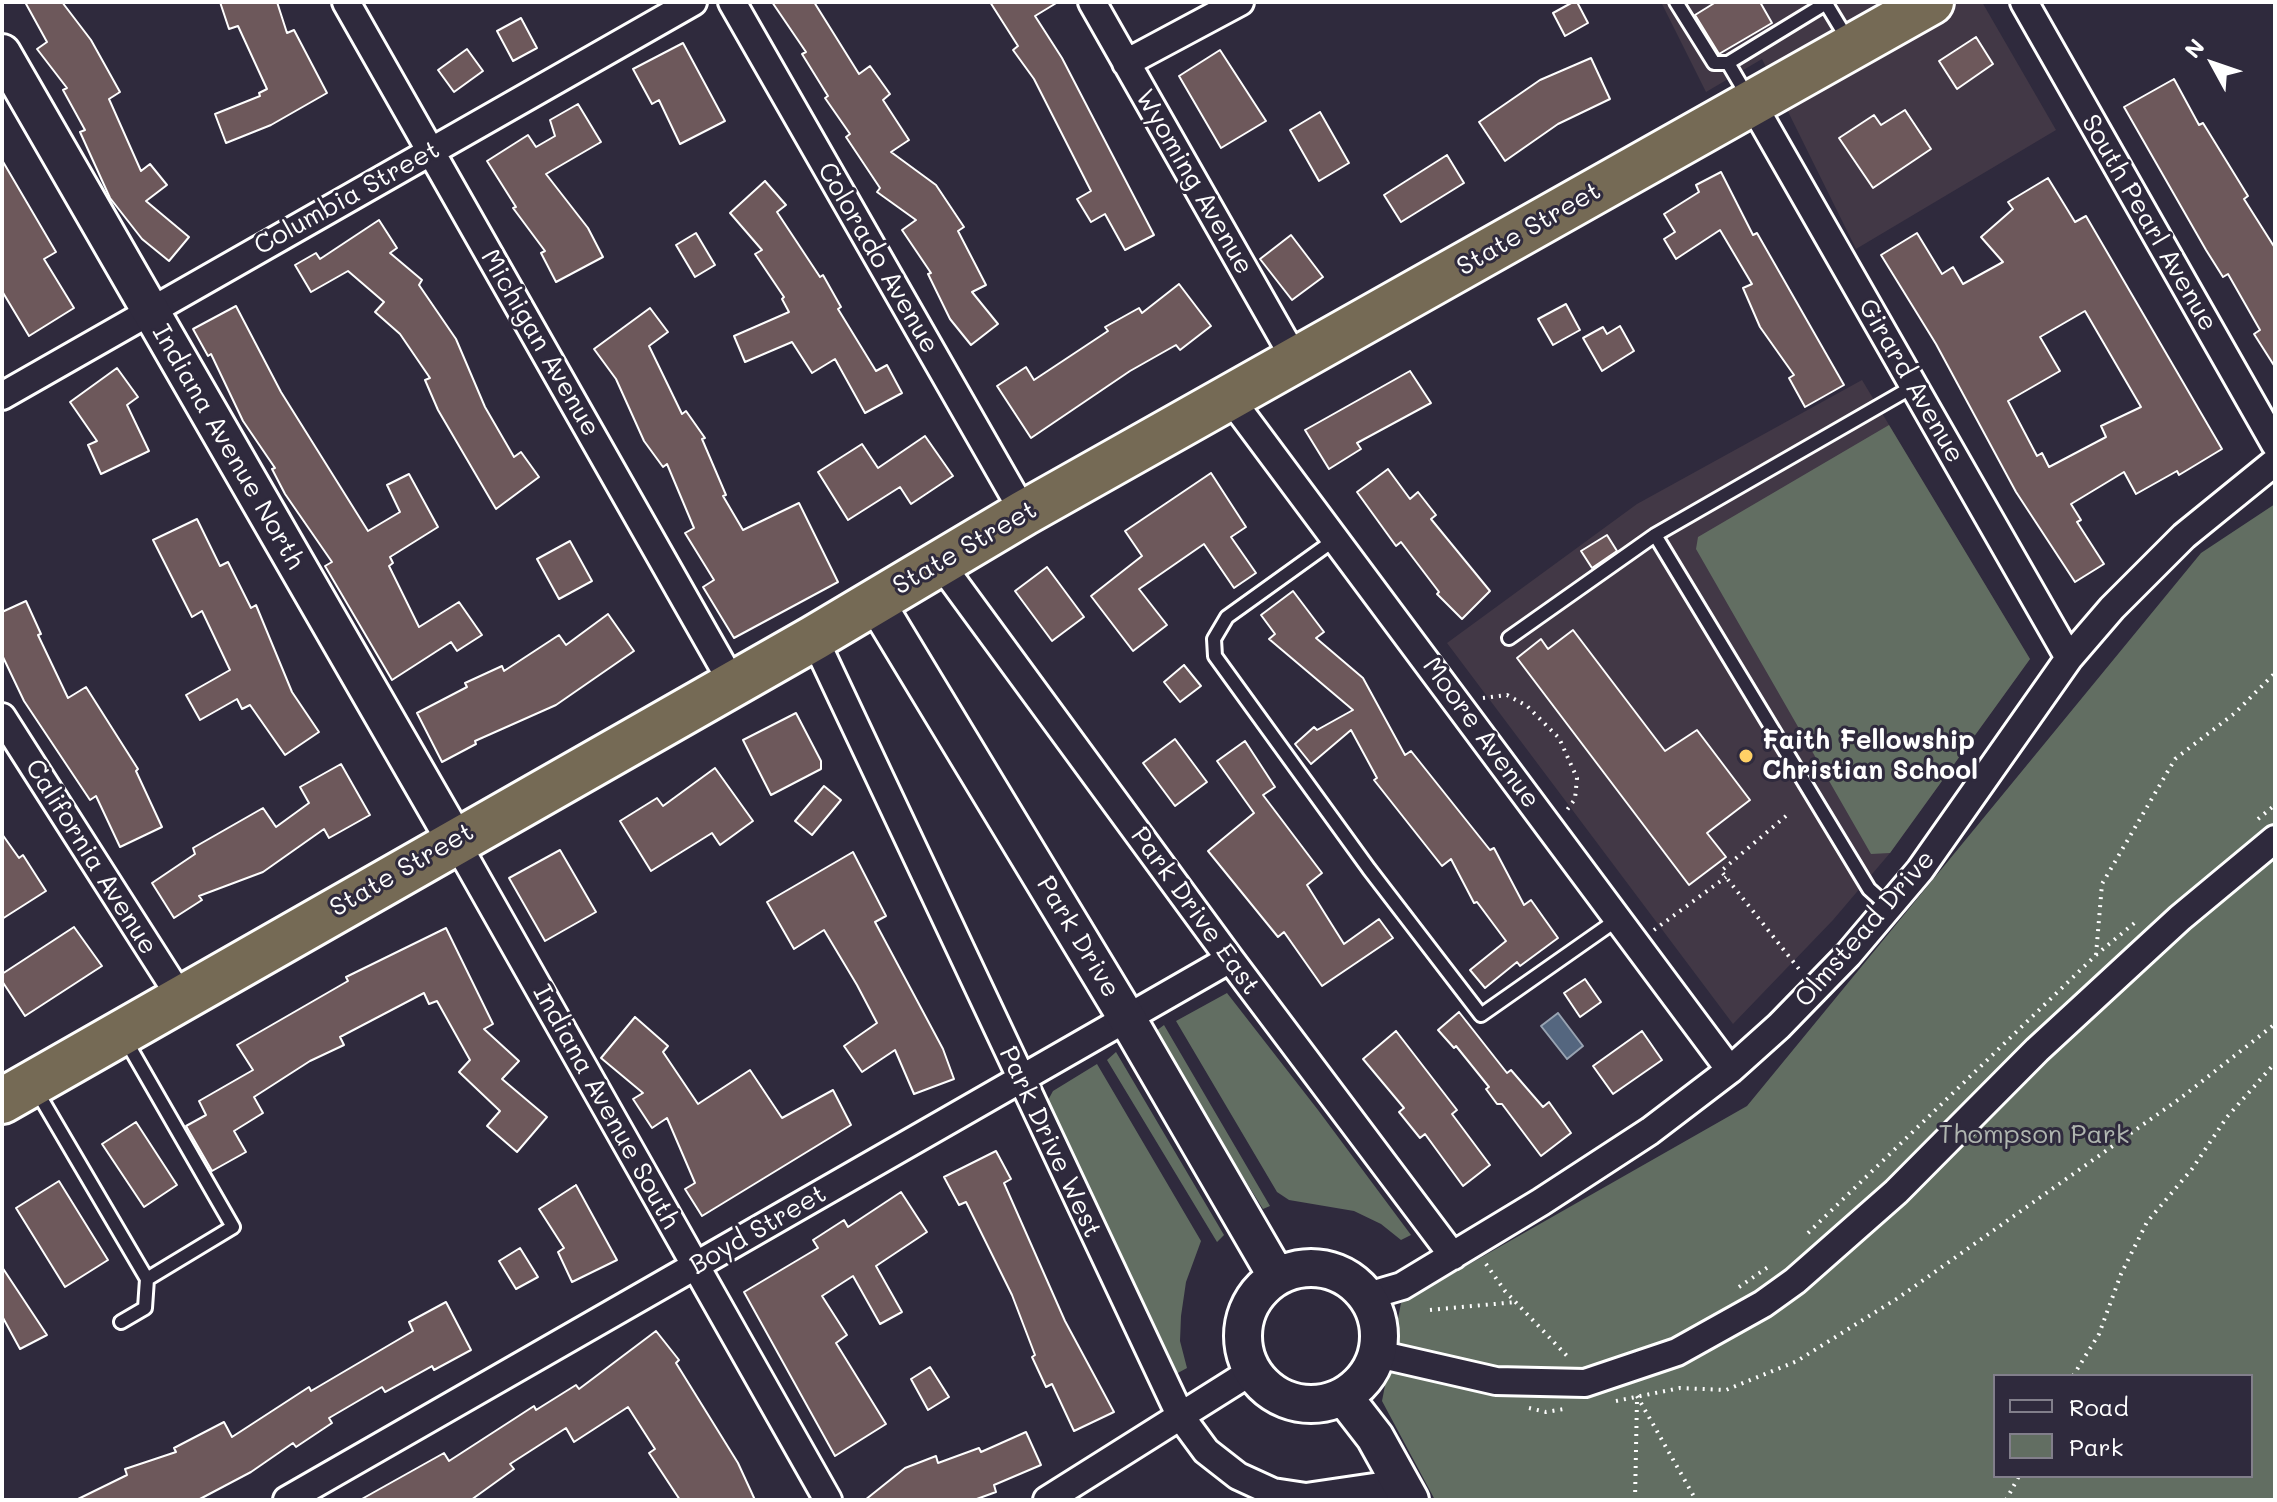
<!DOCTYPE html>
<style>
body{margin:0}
#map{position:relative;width:2277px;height:1502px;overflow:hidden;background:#2f2a3d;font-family:Mali,sans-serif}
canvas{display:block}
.frame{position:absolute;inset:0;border:4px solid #fff;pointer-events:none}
.legend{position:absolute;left:1993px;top:1374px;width:260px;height:104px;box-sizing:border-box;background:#2f2a3d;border:2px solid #827f8b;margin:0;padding:10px 14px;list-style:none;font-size:24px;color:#fff}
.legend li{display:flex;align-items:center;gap:16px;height:40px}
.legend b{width:40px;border:2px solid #827f8b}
.north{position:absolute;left:2173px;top:24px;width:80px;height:80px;-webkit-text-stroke:6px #2f2a3d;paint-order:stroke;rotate:310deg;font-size:22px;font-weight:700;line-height:32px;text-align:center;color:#fff}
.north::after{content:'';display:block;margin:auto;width:28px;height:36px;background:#fff;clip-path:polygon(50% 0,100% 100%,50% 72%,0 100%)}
</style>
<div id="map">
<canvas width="2277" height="1502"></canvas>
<div class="frame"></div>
<ul class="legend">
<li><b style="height:10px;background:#2f2a3d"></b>Road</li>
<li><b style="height:22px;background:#626e62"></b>Park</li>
</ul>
<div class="north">N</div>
</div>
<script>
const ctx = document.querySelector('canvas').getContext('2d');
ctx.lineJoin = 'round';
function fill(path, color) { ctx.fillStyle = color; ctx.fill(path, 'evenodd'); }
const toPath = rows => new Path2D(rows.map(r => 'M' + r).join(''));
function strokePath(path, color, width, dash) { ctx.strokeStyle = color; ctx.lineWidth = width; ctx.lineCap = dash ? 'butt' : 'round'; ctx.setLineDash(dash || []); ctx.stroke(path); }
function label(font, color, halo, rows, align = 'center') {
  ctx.font = font + ' Mali,sans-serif'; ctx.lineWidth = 6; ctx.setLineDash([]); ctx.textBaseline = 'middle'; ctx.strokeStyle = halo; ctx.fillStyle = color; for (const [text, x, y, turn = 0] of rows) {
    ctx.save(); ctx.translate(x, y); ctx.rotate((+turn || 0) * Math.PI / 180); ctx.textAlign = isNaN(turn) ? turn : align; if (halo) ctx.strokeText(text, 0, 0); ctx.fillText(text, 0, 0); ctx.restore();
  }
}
fill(toPath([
 [1661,2,1982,2,2056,130,1856,249,1762,59,1706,92],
 [1862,380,2030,659,1890,853,1833,920,1733,1024,1447,643,1637,504]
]), '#423846');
fill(toPath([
 [1889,425,2030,659,1890,853,1871,854,1696,549,1698,537],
 [2275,504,2275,1500,1435,1500,1382,1401,1401,1303,1747,1106,2201,553],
 [1995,1376,2251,1376,2251,1476,1995,1476],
 [1227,993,1318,1110,1411,1235,1401,1240,1381,1224,1354,1211,1289,1200,1277,1192,1176,1021],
 [1164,1025,1270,1206,1263,1209,1165,1051,1156,1031],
 [1116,1052,1224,1235,1217,1242,1107,1060],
 [1097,1064,1201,1241,1186,1282,1181,1316,1180,1341,1187,1368,1176,1374,1047,1102,1053,1091]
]), '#626e62');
const water = toPath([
 [1558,1013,1583,1046,1567,1059,1541,1026,1558,1013]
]);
fill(water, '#54667f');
strokePath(water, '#98a3b2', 2);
const building = toPath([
 [25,2,62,2,91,40,120,92,109,99,141,171,150,164,167,185,146,201,189,237,169,261,142,239,110,198,80,132,85,130,63,90,67,88,37,49,47,42,25,2],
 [220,2,277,2,287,33,294,30,327,93,271,125,226,143,215,114,260,96,259,93,267,89,238,26,229,29,220,2],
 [772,2,814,2,859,74,870,66,890,94,883,100,909,140,891,152,936,185,964,227,958,231,986,285,972,292,998,324,971,345,950,319,928,274,931,273,902,230,916,220,877,192,880,188,846,137,850,134,825,98,828,96,802,54,806,52,772,2],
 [990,2,1058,2,1035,16,1062,58,1154,235,1125,250,1105,214,1091,222,1077,199,1091,191,1034,79,1013,50,1018,46,990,2],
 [1573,2,1577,2,1588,23,1565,36,1553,13,1573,2],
 [1716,2,1760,2,1772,23,1719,54,1695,15,1716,2],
 [521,18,537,48,513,61,497,31,521,18],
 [1976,37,1993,64,1957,89,1939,61,1976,37],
 [683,43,725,121,680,144,659,100,652,104,633,69,683,43],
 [467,49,483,71,454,92,438,70,467,49],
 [1220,50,1266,121,1221,148,1179,76,1220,50],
 [1591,58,1610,99,1558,124,1505,161,1479,122,1540,80,1591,58],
 [2174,79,2199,125,2203,123,2248,196,2244,199,2275,248,2275,367,2254,334,2260,330,2228,274,2223,277,2206,250,2124,107,2174,79],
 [578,104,601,142,546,174,588,228,603,257,556,282,541,253,545,251,513,208,516,207,487,161,528,135,536,147,555,136,550,120,578,104],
 [1905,110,1931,149,1873,188,1839,138,1874,115,1881,125,1905,110],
 [1320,112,1349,163,1319,181,1290,130,1320,112],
 [1447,155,1464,183,1401,222,1384,195,1447,155],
 [2,160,56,252,44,259,74,308,29,336,2,291,2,160],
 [1721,172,1753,235,1757,233,1844,385,1805,407,1789,378,1794,375,1760,327,1743,288,1752,284,1720,230,1676,259,1664,239,1675,232,1664,214,1699,192,1696,185,1721,172],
 [2048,178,2075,222,2086,216,2222,449,2179,475,2177,471,2136,494,2124,472,2071,504,2081,520,2077,522,2104,564,2075,582,2016,492,1936,344,1881,255,1917,233,1942,274,1953,267,1963,284,2003,262,1981,237,2013,209,2008,202,2048,178],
 [2085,311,2141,407,2101,426,2106,437,2049,467,2042,453,2037,456,2008,401,2060,371,2040,337,2085,311],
 [765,181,786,205,777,212,820,277,823,275,841,307,838,309,876,371,887,365,902,393,865,413,835,359,812,373,792,342,745,362,734,336,789,312,782,299,784,297,755,254,762,250,730,213,765,181],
 [379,220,397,248,390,253,422,280,419,285,456,339,485,407,514,457,521,452,539,477,496,509,438,410,425,380,430,378,400,334,375,312,384,302,348,271,311,292,295,265,316,253,320,259,379,220],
 [696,233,715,265,695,277,676,245,696,233],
 [1291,235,1323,277,1292,300,1260,259,1291,235],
 [1179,284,1211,326,1180,350,1176,345,1130,371,1031,438,997,386,1026,367,1034,380,1108,331,1105,327,1139,308,1142,313,1179,284],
 [1566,304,1580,330,1553,345,1538,319,1566,304],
 [236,306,281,392,368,531,400,512,387,485,409,474,438,527,390,557,393,563,389,566,419,627,459,602,482,635,457,651,451,642,392,680,325,566,332,562,285,494,272,469,275,468,243,421,211,354,208,356,193,329,236,306],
 [650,308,668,332,649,346,682,414,686,411,705,438,702,439,726,495,723,496,743,530,799,503,838,582,734,638,703,587,714,580,685,533,694,528,667,464,663,467,644,441,616,379,594,349,650,308],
 [1620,326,1634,351,1602,371,1583,338,1603,327,1607,334,1620,326],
 [117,368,138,397,127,405,149,451,101,474,88,445,97,441,70,402,117,368],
 [1410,371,1431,403,1357,443,1361,449,1329,469,1305,430,1410,371],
 [925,436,953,476,911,504,900,487,848,520,818,472,862,444,878,468,925,436],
 [1388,469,1410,499,1418,492,1436,515,1431,519,1490,591,1462,619,1437,594,1439,592,1401,542,1396,546,1357,492,1388,469],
 [1211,473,1246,527,1231,537,1256,573,1234,588,1204,544,1139,589,1167,625,1133,651,1091,596,1142,556,1125,531,1211,473],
 [197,519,220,566,228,562,251,608,256,605,292,692,319,732,285,755,250,705,242,709,237,699,200,720,186,695,230,670,202,611,192,617,153,540,197,519],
 [1607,535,1617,551,1592,568,1581,551,1607,535],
 [570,541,592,581,559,599,537,559,570,541],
 [1047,567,1084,617,1052,641,1015,591,1047,567],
 [1293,591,1324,632,1316,638,1363,678,1405,755,1411,751,1490,850,1494,848,1524,905,1531,900,1558,938,1520,966,1517,962,1485,988,1470,970,1506,941,1477,902,1474,903,1451,859,1442,866,1374,780,1377,778,1351,730,1311,764,1295,744,1314,727,1317,730,1353,710,1269,639,1275,634,1261,615,1293,591],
 [26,601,41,634,38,635,68,698,86,687,138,769,136,771,162,827,120,847,96,796,90,800,24,701,2,655,2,612,26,601],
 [608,614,634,651,556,705,475,741,476,744,442,762,417,713,467,687,465,683,502,666,504,671,559,635,566,645,608,614],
 [1573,630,1665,751,1697,730,1750,800,1707,833,1726,857,1689,885,1517,658,1541,639,1548,649,1573,630],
 [1184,665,1201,686,1180,702,1164,682,1184,665],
 [796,713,821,761,821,769,771,795,743,740,796,713],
 [1175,739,1207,782,1175,806,1143,763,1175,739],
 [1245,741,1275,787,1263,795,1322,873,1307,885,1344,944,1379,919,1393,938,1322,986,1284,932,1278,937,1208,851,1254,813,1217,761,1245,741],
 [341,764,370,815,329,838,324,829,263,872,199,896,202,900,174,918,152,883,195,854,193,848,263,808,276,827,309,803,300,787,341,764],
 [715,768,753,821,720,845,712,833,651,871,620,821,657,798,663,806,715,768],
 [824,786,841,800,812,835,795,821,824,786],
 [2,834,19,858,23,855,46,891,2,919,2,834],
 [560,850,596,912,545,941,509,878,560,850],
 [853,852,886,916,875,922,943,1049,954,1079,914,1094,895,1050,862,1072,844,1046,877,1023,857,985,824,930,794,949,767,902,853,852],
 [74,927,102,966,25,1016,2,981,2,974,74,927],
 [446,928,493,1024,484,1029,519,1061,502,1079,547,1117,517,1152,487,1126,500,1111,459,1072,470,1060,437,1001,429,1004,424,993,340,1037,344,1045,310,1061,254,1097,263,1113,234,1131,246,1152,212,1171,186,1126,206,1115,199,1101,253,1070,237,1045,348,981,346,977,446,928],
 [1585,979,1601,1002,1580,1017,1564,993,1585,979],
 [1459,1012,1507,1073,1511,1070,1543,1107,1549,1102,1571,1133,1541,1156,1502,1104,1497,1104,1486,1089,1489,1087,1456,1046,1454,1048,1438,1030,1459,1012],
 [635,1017,668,1046,663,1052,698,1104,750,1070,782,1118,833,1090,851,1125,702,1216,685,1189,695,1183,667,1118,652,1128,633,1099,643,1093,601,1058,635,1017],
 [1396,1031,1457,1110,1452,1114,1490,1165,1463,1186,1425,1134,1420,1138,1399,1112,1404,1108,1363,1059,1396,1031],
 [1642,1031,1662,1060,1613,1094,1593,1066,1642,1031],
 [136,1122,177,1185,144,1207,102,1144,136,1122],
 [996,1151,1011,1179,1004,1183,1065,1321,1114,1412,1074,1431,1052,1384,1046,1387,1032,1357,1035,1355,1012,1295,966,1202,959,1205,944,1177,996,1151],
 [59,1181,108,1260,65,1287,16,1208,59,1181],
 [576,1185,617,1260,572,1282,558,1252,564,1248,539,1209,576,1185],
 [901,1192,927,1232,876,1266,902,1312,880,1324,853,1276,822,1296,847,1335,836,1343,886,1424,835,1456,744,1292,818,1248,813,1240,844,1220,848,1227,901,1192],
 [520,1248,538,1277,516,1289,499,1261,520,1248],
 [2,1267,47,1335,20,1349,2,1316,2,1267],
 [446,1302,471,1350,434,1370,432,1366,385,1392,382,1387,329,1418,332,1423,296,1447,293,1443,251,1472,198,1500,76,1500,127,1475,125,1469,176,1452,174,1448,224,1422,232,1437,309,1387,311,1391,413,1331,409,1322,446,1302],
 [656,1331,679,1360,676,1363,738,1463,755,1500,680,1500,649,1453,655,1449,628,1407,574,1442,566,1428,510,1464,514,1469,471,1500,360,1500,444,1453,449,1461,534,1406,536,1410,576,1385,579,1389,656,1331],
 [930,1367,949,1397,928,1410,911,1379,930,1367],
 [1026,1432,1041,1465,994,1485,996,1492,974,1500,865,1500,905,1468,936,1456,938,1463,979,1448,981,1452,1026,1432]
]);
fill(building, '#6d585b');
strokePath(building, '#fff', 2);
const lane = toPath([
 [1676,2,1714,63,1728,63],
 [1825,2,1848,40],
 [1748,97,1728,63,1828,2],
 [1337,538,1227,617,1214,639,1215,656,1369,869,1481,1015,1618,919],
 [1509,638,1655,535],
 [1889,907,1869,889,1655,535,1914,386],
 [35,1088,147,1279],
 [121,1322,145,1308,147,1279,233,1227,125,1039]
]);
const street = toPath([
 [346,2,733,684],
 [732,2,1024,513],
 [1092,2,1296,361],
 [2024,2,2275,444],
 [1126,63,1240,2],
 [1752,103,2069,658],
 [2,396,693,2],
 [1230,398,1730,1070],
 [940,563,1230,959,1453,1256],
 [814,638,1181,1417,1206,1451,1238,1476,1273,1492,1306,1497,1401,1483],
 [2,717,181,998],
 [455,840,828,1500],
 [1368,1296,1402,1286,1541,1202,1650,1131,1730,1070,1779,1026,1848,955,1920,870,2069,658,2112,608,2184,536,2275,462],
 [1378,1354,1496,1381,1585,1383,1677,1352,1763,1304,1795,1281,1896,1192,2037,1050,2180,918,2275,839],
 [287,1500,1230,959],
 [1047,1500,1252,1371]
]);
const secondary = toPath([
 [2,53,455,840],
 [875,601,1128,1020,1277,1277],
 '1243 1336a68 68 0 1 1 136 0a68 68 0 1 1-136 0Z',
 [1344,1397,1375,1437,1410,1500]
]);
const highway = toPath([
 [2,1101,814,638,1024,513,1931,2]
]);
strokePath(lane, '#fff', 18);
strokePath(street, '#fff', 32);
strokePath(secondary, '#fff', 42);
strokePath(highway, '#fff', 50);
strokePath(toPath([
 [1483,698,1507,695,1527,706,1559,738,1577,778,1575,799,1567,810],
 [1786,816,1721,871,1799,969],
 [2258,819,2275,805],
 [1654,930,1726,877],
 [2096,955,2102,884,2175,759,2235,713,2275,673],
 [1808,1233,2096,955,2138,920],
 [1486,1264,1505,1291,1570,1359],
 [1739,1287,1771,1265],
 [1430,1310,1516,1302],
 [2073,1376,2099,1334,2121,1274,2147,1222,2192,1169,2227,1117,2275,1063],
 [1637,1396,1696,1500],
 [1616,1401,1680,1388,1726,1390,1797,1361,1898,1298,2182,1097,2275,1024],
 [1529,1408,1546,1412,1564,1409],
 [1635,1500,1637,1399],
 [2006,1500,2019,1476]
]), '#fff', 4, [2, 6]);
strokePath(lane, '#2f2a3d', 12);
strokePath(street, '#2f2a3d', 26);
strokePath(secondary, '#2f2a3d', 36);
strokePath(highway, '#756a55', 44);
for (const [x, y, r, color] of [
 [1746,756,8,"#ffd166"]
]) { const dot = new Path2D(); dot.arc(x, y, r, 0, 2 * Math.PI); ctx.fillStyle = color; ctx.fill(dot); strokePath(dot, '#2f2a3d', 3); }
label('26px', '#fff', '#2f2a3d', [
 ["Wyoming Avenue",1194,182,60],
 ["Columbia Street",347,198,-29],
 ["South Pearl Avenue",2149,223,60],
 ["State Street",1529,229,-30],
 ["Colorado Avenue",878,258,60],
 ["Michigan Avenue",540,343,60],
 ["Girard Avenue",1911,381,60],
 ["Indiana Avenue North",228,447,60],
 ["State Street",965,548,-30],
 ["Moore Avenue",1481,733,54],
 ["California Avenue",91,857,58],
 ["State Street",402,870,-30],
 ["Park Drive East",1195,911,54],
 ["Olmstead Drive",1865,929,-49],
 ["Park Drive",1078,937,59],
 ["Indiana Avenue South",606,1107,61],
 ["Park Drive West",1050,1142,65],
 ["Boyd Street",758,1230,-30]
]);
label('bold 26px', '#fff', '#2f2a3d', [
 ["Faith Fellowship",1762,741],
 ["Christian School",1762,771]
], 'left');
label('26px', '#b0b6b0', '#2f2a3d', [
 ["Thompson Park",2034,1135]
]);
</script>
